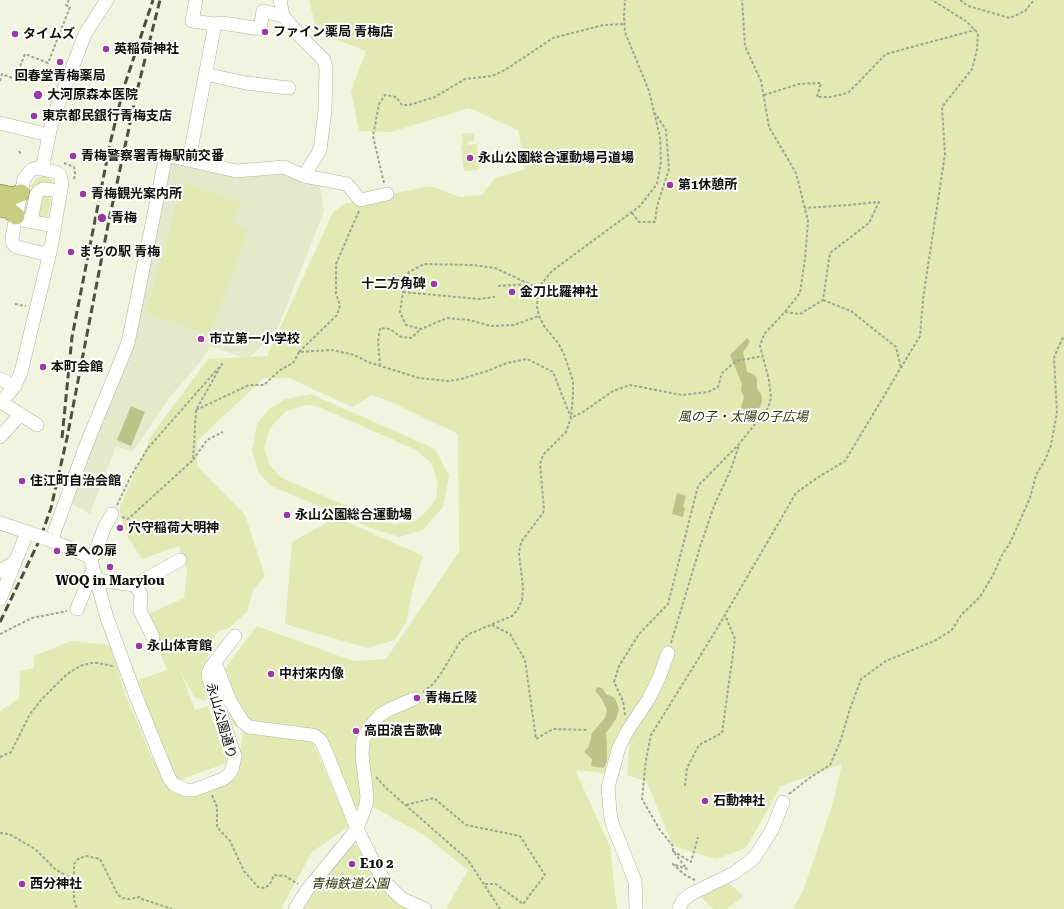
<!DOCTYPE html>
<meta charset="utf-8">
<style>
body{margin:0}
canvas{display:block;background:#f1f5df}
</style>
<canvas width="1064" height="909"></canvas>
<script>
const ctx = document.querySelector('canvas').getContext('2d');
ctx.lineJoin = 'round';
function fill(path, color) { ctx.fillStyle = color; ctx.fill(path, 'evenodd'); }
const toPath = rows => new Path2D(rows.map(r => 'M' + r).join(''));
function strokePath(path, color, width, dash) { ctx.strokeStyle = color; ctx.lineWidth = width; ctx.lineCap = dash ? 'butt' : 'round'; ctx.setLineDash(dash || []); ctx.stroke(path); }
function label(font, color, halo, rows, align = 'center') {
  ctx.font = font + ' "Roboto Serif","Noto Sans JP",serif'; ctx.lineWidth = 4; ctx.setLineDash([]); ctx.textBaseline = 'middle'; ctx.strokeStyle = halo; ctx.fillStyle = color; for (const [text, x, y, turn = 0] of rows) {
    ctx.save(); ctx.translate(x, y); ctx.rotate((+turn || 0) * Math.PI / 180); ctx.textAlign = isNaN(turn) ? turn : align; if (halo) ctx.strokeText(text, 0, 0); ctx.fillText(text, 0, 0); ctx.restore();
  }
}
fill(toPath([
 [166,155,236,171,284,167,319,182,324,211,276,333,248,359,210,346,202,360,169,398,133,452,116,446,90,514,69,502,132,345]
]), '#e5e9cc');
fill(toPath([
 [309,0,1064,0,1064,909,793,909,803,891,832,806,842,764,781,786,746,848,716,859,673,846,647,782,627,775,631,721,619,775,577,770,576,772,610,846,617,909,446,909,468,870,424,835,373,807,354,807,317,732,234,727,218,688,227,665,257,626,353,661,386,659,459,552,458,434,389,401,372,395,352,407,289,378,264,378,197,441,197,466,245,515,265,576,253,590,247,612,229,628,217,632,202,671,206,701,194,697,180,670,195,710,208,706,227,763,173,782,138,680,167,670,144,616,184,598,187,571,179,546,142,559,127,536,119,509,151,436,208,359,267,356,333,212,347,203,430,186,460,197,482,195,495,178,526,169,518,130,469,108,391,132,359,131,351,91,366,51,317,32],
 [474,133,474,141,467,142,467,145,477,144,479,170,464,171,461,145,463,145,462,134],
 [43,176,51,179,55,184,44,182,38,184,28,215,26,215,23,211,32,184,37,178],
 [182,182,241,202,232,223,248,230,210,335,146,314],
 [43,194,49,195,51,199,48,215,44,218,38,216,39,199],
 [311,394,435,449,449,476,443,507,423,530,399,537,371,528,271,486,259,473,252,451,257,424,269,409,286,399],
 [304,405,317,406,416,450,432,464,438,484,436,499,425,513,415,521,395,524,381,521,280,477,270,465,264,448,270,428,285,412],
 [336,517,423,556,413,589,406,622,395,640,367,648,285,624,292,542],
 [71,641,110,645,125,693,152,758,175,792,237,773,243,732,306,739,313,742,349,826,312,852,281,909,0,909,0,711,19,699,20,671,34,668,34,656],
 [351,844,356,845,364,857,411,909,301,909,304,902],
 [726,881,744,896,727,909,713,909,700,896]
]), '#e2e9b3');
fill(toPath([
 [747,338,750,341,747,347,743,352,747,372,755,375,757,379,757,388,761,394,762,401,760,407,751,414,741,407,744,397,741,390,742,384,730,355],
 [131,406,145,412,131,446,117,440],
 [677,493,686,496,683,507,685,508,683,517,672,514],
 [597,687,602,688,606,694,615,698,619,709,616,719,606,733,607,748,607,760,604,768,591,766,592,759,584,752,589,746,592,733,605,718,607,710,602,699,595,691]
]), '#bcc388');
const minor = toPath([
 [196,0,192,21,215,24,222,23,260,29,263,11,283,16],
 [280,0,283,16,299,35,324,60,326,68,325,111,320,150,304,176],
 [205,74,246,83,289,88],
 [0,123,49,135],
 [189,160,215,24],
 [42,169,52,121,85,34,107,0],
 [23,220,55,226],
 [31,222,36,195,39,191,43,189,61,191],
 [0,379,15,386],
 [1,402,37,425],
 [0,403,15,386,21,372,51,248,62,183,60,175,56,172,36,168,31,170,24,179,14,227,12,239,13,244,17,247,41,253,45,253,51,248],
 [0,437,20,415],
 [0,523,30,533],
 [50,540,90,557],
 [51,541,85,448,128,343,166,155,236,171,284,167,304,176,347,184,360,200,387,194],
 [90,557,107,618,135,694,169,778,173,784,186,790,194,790,223,779,228,775,232,770,235,756,210,683,208,674,211,667,217,668,230,701,243,722,249,727,311,735,315,736,321,741,324,747,357,829,377,869,387,884,402,899,425,909],
 [90,557,94,555,105,526,112,514],
 [0,571,15,562],
 [96,580,135,585,180,560],
 [135,585,141,594,140,611,153,637],
 [0,599,27,533],
 [77,609,93,570],
 [211,667,235,636],
 [295,909,307,890,357,829,366,805,367,797,362,755,363,740,370,726,380,715,390,709,414,699],
 [636,909,635,881,612,823,610,812,608,787,619,747,628,730,648,700,659,678,668,653],
 [679,909,683,900,691,894,734,873,754,858,772,830,783,802]
]);
const major = toPath([
 [0,193,13,196,21,193],
 [0,208,9,210,16,216]
]);
strokePath(minor, '#b0b39f', 14);
strokePath(major, '#707620', 18);
strokePath(toPath([
 [960,0,968,6,1010,18,1025,11,1034,0],
 [0,81,2,74,15,79,25,54,48,63,70,7,66,5,69,0],
 [764,95,799,84,821,83,817,97,830,97,848,93,886,54,975,30],
 [19,151,21,154],
 [64,163,74,167,75,173,74,181],
 [384,183,373,136,379,104,385,95,396,97,402,105,409,105,435,97,465,79,492,76,505,70,553,38,603,25,624,24],
 [359,211,336,264,336,294,340,305,337,315,299,352,332,350,354,355,368,362,419,378,448,381,461,379,487,371,507,363,527,359,553,372,571,418,583,412,613,391,630,385,682,395,708,392,718,387,722,373,736,361,763,356],
 [632,213,639,222,655,222,657,206,669,169,666,130,655,113],
 [498,286,528,284],
 [538,288,495,268,473,265,424,264,409,272,405,280,400,312,406,325,421,329,447,318,469,320,491,326,514,325,539,316],
 [403,292,478,299,495,297],
 [823,300,851,311,896,347,901,368],
 [15,304,26,306],
 [785,312,800,314,823,300,830,253,869,223,879,202,849,205,805,208],
 [380,366,378,341,380,328,390,329,401,337,411,338,421,329],
 [196,410,249,385,264,385,280,370,293,363,299,352],
 [117,505,131,476,148,448,222,364,196,410,193,460,207,440,223,432],
 [122,517,128,519,193,460],
 [492,625,510,634,525,660,536,739,553,729,588,730],
 [0,634,32,618,67,611],
 [671,643,700,547,714,506,731,469,739,445],
 [423,692,433,684,442,672,460,642,469,634,512,616,518,609,522,600,523,587,519,554,521,542,543,513,544,509,540,464,543,455,566,432,571,418,573,395,573,381,564,354,558,343,544,326,539,316,537,307,538,288,552,271,640,206,657,184,661,161,660,137,649,91,625,32,624,16,625,0],
 [625,715,623,701,614,682,619,666,639,634,668,604,698,486,739,444,768,408,771,398,769,380,760,346,764,334,785,312,800,293,805,259,808,221,796,173,769,127,761,81,745,46,742,0],
 [0,757,11,752,30,714,42,699,67,674,80,666,91,663,98,663,113,666],
 [376,777,386,788,468,860,500,909],
 [685,786,687,768,699,745,722,733,735,639,725,615],
 [789,794,808,779,830,765,840,742,850,709,861,679,886,661,934,641,951,631,962,614,980,597,993,575,1002,555,1010,543,1030,498,1036,475,1046,458,1051,445,1057,412,1054,358,1058,348,1064,336],
 [212,795,217,807,217,827,230,841,244,871,258,887,265,888,270,884,274,875,285,876,298,884],
 [406,805,434,798,466,825,520,836,545,875,523,904,496,884,483,884],
 [0,833,9,834,35,849,55,869,74,880,74,864,78,859,86,856,100,859,118,895,123,898,129,899,140,897,142,899,172,909],
 [673,851,673,846,660,830,642,799,646,760,651,735,715,632,796,493,817,478,845,461,920,336,923,299,945,154,942,107,972,69,977,50,978,33,966,21,932,0],
 [74,880,74,900,77,909],
 [695,880,685,875,673,864,687,869,673,851,691,862,698,837]
]), '#a1a494', 2, [3, 2]);
strokePath(minor, '#fff', 13);
strokePath(major, '#c8ce81', 17);
strokePath(toPath([
 [62,438,72,337,110,144,123,90,153,0],
 [0,622,40,539,51,508,67,438,109,220,137,91,160,0]
]), '#4e4f44', 3, [8, 4]);
const minorBridge = toPath([
 [30,533,50,540]
]);
strokePath(minorBridge, '#b0b39f', 14, []);
strokePath(minorBridge, '#fff', 13);
for (const [x, y, r, color] of [
 [265,32,4,"#993aa3"],
 [15,34,4,"#993aa3"],
 [106,49,4,"#993aa3"],
 [60,62,4,"#993aa3"],
 [38,95,5,"#993aa3"],
 [34,116,4,"#993aa3"],
 [73,156,4,"#993aa3"],
 [470,158,4,"#993aa3"],
 [670,185,4,"#993aa3"],
 [83,194,4,"#993aa3"],
 [102,218,5,"#993aa3"],
 [71,252,4,"#993aa3"],
 [434,284,4,"#993aa3"],
 [512,292,4,"#993aa3"],
 [201,339,4,"#993aa3"],
 [43,367,4,"#993aa3"],
 [22,481,4,"#993aa3"],
 [287,515,4,"#993aa3"],
 [120,528,4,"#993aa3"],
 [57,551,4,"#993aa3"],
 [110,567,4,"#993aa3"],
 [139,646,4,"#993aa3"],
 [271,674,4,"#993aa3"],
 [417,698,4,"#993aa3"],
 [356,731,4,"#993aa3"],
 [705,801,4,"#993aa3"],
 [352,864,4,"#993aa3"],
 [22,884,4,"#993aa3"]
]) { const dot = new Path2D(); dot.arc(x, y, r, 0, 2 * Math.PI); ctx.fillStyle = color; ctx.fill(dot); strokePath(dot, '#fff', 1.5); }
label('bold 13px', '#0e0f08', '#fff', [
 ["ファイン薬局 青梅店",273,32],
 ["タイムズ",23,34],
 ["英稲荷神社",114,49],
 ["回春堂青梅薬局",60,76,"center"],
 ["大河原森本医院",47,95],
 ["東京都民銀行青梅支店",42,116],
 ["青梅警察署青梅駅前交番",81,156],
 ["永山公園総合運動場弓道場",478,158],
 ["第1休憩所",678,185],
 ["青梅観光案内所",91,194],
 ["青梅",111,218],
 ["まちの駅 青梅",79,252],
 ["十二方角碑",426,284,"right"],
 ["金刀比羅神社",520,292],
 ["市立第一小学校",209,339],
 ["本町会館",51,367],
 ["住江町自治会館",30,481],
 ["永山公園総合運動場",295,515],
 ["穴守稲荷大明神",128,528],
 ["夏への扉",65,551],
 ["WOQ in Marylou",110,581,"center"],
 ["永山体育館",147,646],
 ["中村來内像",279,674],
 ["青梅丘陵",425,698],
 ["高田浪吉歌碑",364,731],
 ["石動神社",713,801],
 ["E10 2",360,864],
 ["西分神社",30,884]
], 'left');
label('italic 13px', '#313406', '#fff', [
 ["風の子・太陽の子広場",743,417],
 ["青梅鉄道公園",350,884]
]);
label('13px', '#0e0f08', '#fff', [
 ["永山公園通り",221,721,74]
]);
</script>
